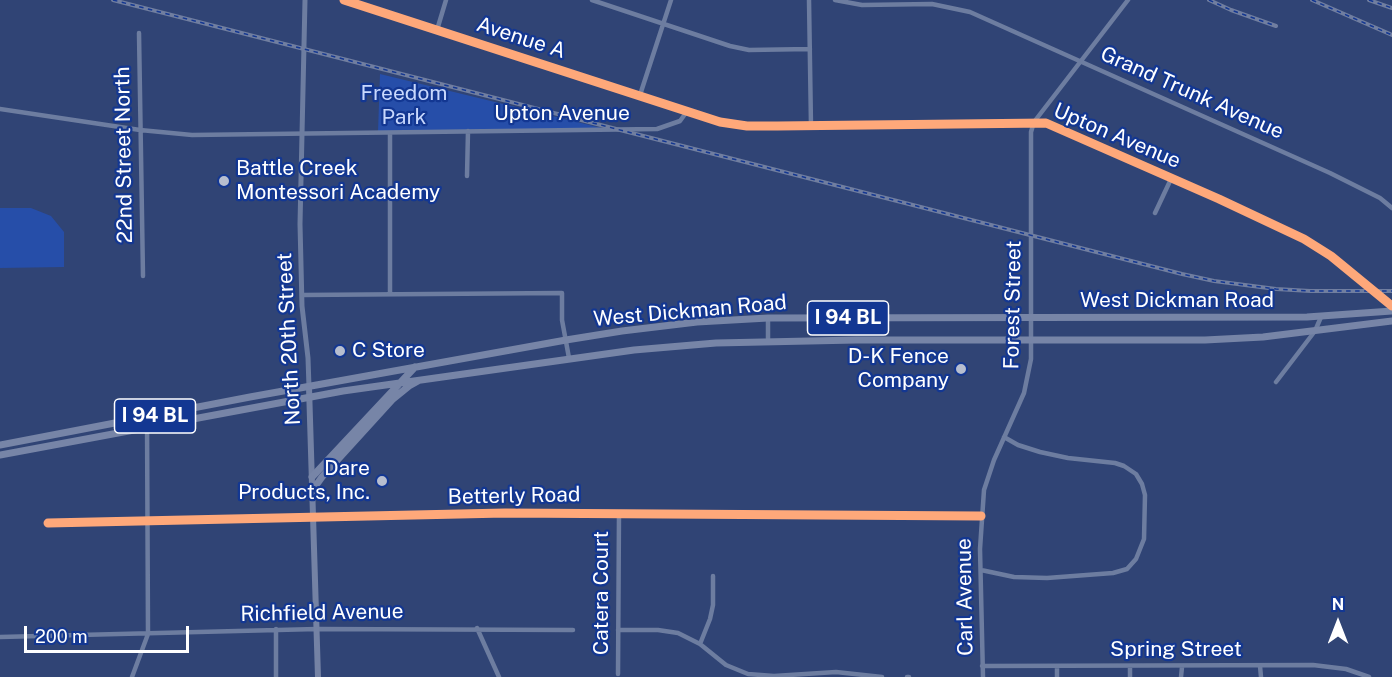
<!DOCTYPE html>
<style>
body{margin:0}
#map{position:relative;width:1392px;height:677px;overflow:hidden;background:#304475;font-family:"Public Sans",sans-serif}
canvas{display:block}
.north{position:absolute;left:1308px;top:593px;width:60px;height:60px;-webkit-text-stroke:4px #133792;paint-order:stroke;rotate:0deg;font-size:16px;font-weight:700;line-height:24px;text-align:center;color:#fff}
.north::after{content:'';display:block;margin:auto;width:21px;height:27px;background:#fff;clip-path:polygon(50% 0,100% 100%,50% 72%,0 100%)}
.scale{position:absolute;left:24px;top:626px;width:165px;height:27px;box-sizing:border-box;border:3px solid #fff;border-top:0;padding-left:8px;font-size:18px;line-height:21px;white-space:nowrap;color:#fff;-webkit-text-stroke:4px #133792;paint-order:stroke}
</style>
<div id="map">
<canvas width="1392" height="677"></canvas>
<div class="north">N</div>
<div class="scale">200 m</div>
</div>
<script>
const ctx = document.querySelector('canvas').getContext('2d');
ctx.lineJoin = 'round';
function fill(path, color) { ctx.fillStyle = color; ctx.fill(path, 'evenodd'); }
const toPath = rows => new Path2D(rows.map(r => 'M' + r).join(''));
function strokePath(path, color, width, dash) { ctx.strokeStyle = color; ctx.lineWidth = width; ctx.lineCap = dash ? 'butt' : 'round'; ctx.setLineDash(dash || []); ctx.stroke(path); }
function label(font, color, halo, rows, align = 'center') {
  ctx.font = font + ' "Public Sans",sans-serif'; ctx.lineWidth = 4.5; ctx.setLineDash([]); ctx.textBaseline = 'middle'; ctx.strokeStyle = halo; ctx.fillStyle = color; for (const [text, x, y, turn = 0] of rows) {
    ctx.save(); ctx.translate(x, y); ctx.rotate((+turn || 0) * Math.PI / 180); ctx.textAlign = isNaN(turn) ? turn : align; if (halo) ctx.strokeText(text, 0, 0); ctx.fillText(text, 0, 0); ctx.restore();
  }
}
fill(toPath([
 [380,74,606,129,378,132],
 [0,208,31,208,51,216,64,232,64,267,0,268]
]), '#264ea9');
strokePath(toPath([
 [592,0,730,46,749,50,810,49],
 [809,0,811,126],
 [835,0,862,5,932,4,970,12,1330,173,1380,198,1392,208],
 [437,30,446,0],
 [139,33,143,276],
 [640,95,671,0],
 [0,109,140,130,192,135,657,129,680,121,688,110],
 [390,133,390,294],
 [467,176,468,131],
 [1155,213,1171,179],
 [302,295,562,293,562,320,569,358],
 [768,342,768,318],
 [1276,382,1315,331,1321,317],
 [48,523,505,513,981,516],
 [981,570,1014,577,1047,578,1113,573,1127,569,1136,559,1144,539,1145,495,1142,484,1136,474,1124,466,1115,463,1068,458,1040,452,1018,445,1004,437],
 [477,628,499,677],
 [618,630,658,630,678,633,700,644,726,665,748,674,774,676,836,672,882,677],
 [0,637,317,629,573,630],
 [700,644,710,619,713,605,713,576],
 [982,666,1313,665,1346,669,1369,677],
 [1260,666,1261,677],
 [1057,667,1057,677],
 [1130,667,1130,677],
 [618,674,619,513],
 [132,677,148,634,147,417],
 [276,677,276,629],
 [907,677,909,677],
 [983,677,980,549,984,490,994,460,1024,393,1031,359,1031,132,1034,122,1128,0],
 [1181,677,1182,667]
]), '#6d7da0', 4.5);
strokePath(toPath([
 [305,0,300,224,302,306,308,358,309,387],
 [344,0,720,122,747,126,777,126,1046,123,1219,199,1304,239,1331,256,1392,306]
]), '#6d7da0', 5);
strokePath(toPath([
 [309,387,318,677]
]), '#7482a4', 6);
strokePath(toPath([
 [0,445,250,397,566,340,622,331,697,322,768,318,1307,317,1392,311],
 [0,455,343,391,634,350,716,343,856,340,1205,340,1263,337,1392,321],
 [312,477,415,367],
 [312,491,322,477,393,399,409,386,418,381]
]), '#7785a7', 7);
const rail = toPath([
 [113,0,1182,274,1214,281,1276,289,1310,291,1392,291],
 [1209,0,1231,10,1276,26],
 [1312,0,1392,35],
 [1369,0,1392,8]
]);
strokePath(rail, '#707ea0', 4);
strokePath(rail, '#133792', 1.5, [4.5]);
strokePath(toPath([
 [344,0,720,122,747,126,777,126,1046,123,1219,199,1304,239,1331,256,1392,306],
 [48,523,505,513,981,516]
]), '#fea87a', 9);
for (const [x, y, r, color] of [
 [224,181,6,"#b7becf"],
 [340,351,6,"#b7becf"],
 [961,369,6,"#b7becf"],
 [382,481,6,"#b7becf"]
]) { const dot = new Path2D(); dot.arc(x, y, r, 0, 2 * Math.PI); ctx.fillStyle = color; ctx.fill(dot); strokePath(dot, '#133792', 2); }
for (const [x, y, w] of [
 [848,318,81],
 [155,416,81]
]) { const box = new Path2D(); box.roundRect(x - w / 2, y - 17, w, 34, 4.5); ctx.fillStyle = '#133792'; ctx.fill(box); strokePath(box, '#fff', 1.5); }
label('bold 20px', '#fff', null, [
 ["I 94 BL",848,318],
 ["I 94 BL",155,416]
]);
label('21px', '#fff', '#133792', [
 ["Avenue A",521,38,18],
 ["Grand Trunk Avenue",1192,93,24],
 ["Upton Avenue",562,114],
 ["Upton Avenue",1117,136,23],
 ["22nd Street North",124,155,-91],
 ["West Dickman Road",1177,301],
 ["Forest Street",1013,305,-89],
 ["West Dickman Road",690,311,-5],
 ["North 20th Street",289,339,-93],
 ["Betterly Road",514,496,-1],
 ["Catera Court",602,593,-90],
 ["Carl Avenue",965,597,-91],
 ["Richfield Avenue",322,613,-1],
 ["Spring Street",1176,650]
]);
label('21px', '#c8d8fd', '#133792', [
 ["Freedom",404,94],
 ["Park",404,118]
]);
label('21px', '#fff', '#133792', [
 ["Battle Creek",236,169],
 ["Montessori Academy",236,193],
 ["C Store",352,351],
 ["D-K Fence",949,357,"right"],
 ["Company",949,381,"right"],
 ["Dare",370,469,"right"],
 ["Products, Inc.",370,493,"right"]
], 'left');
</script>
